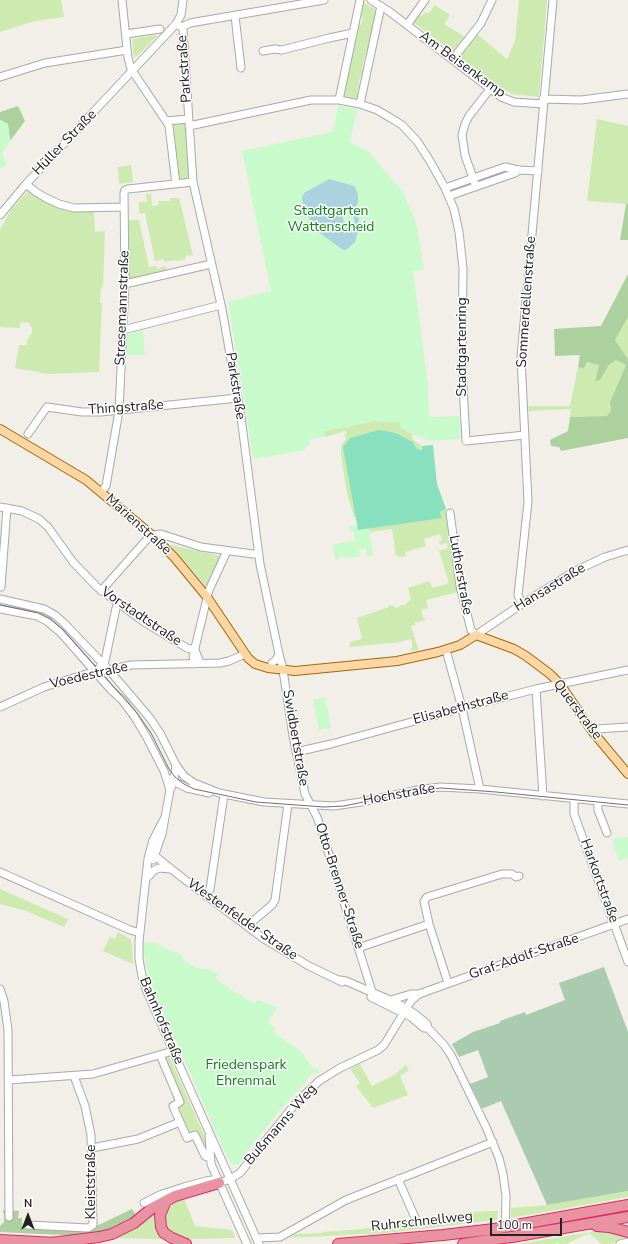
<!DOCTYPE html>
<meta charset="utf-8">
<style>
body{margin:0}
#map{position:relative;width:628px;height:1244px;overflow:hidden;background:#f2efe9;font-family:"Nunito Sans",sans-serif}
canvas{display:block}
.north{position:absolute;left:8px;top:1196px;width:40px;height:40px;-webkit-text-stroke:3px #fff;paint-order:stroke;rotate:0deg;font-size:11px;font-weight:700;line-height:16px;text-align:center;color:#222}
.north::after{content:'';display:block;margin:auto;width:14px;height:18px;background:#222;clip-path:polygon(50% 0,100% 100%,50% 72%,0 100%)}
.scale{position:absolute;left:490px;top:1218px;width:72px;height:18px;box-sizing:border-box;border:2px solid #222;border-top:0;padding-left:5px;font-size:12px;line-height:14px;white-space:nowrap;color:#222;-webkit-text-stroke:3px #fff;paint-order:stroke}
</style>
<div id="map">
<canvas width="628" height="1244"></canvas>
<div class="north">N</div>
<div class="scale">100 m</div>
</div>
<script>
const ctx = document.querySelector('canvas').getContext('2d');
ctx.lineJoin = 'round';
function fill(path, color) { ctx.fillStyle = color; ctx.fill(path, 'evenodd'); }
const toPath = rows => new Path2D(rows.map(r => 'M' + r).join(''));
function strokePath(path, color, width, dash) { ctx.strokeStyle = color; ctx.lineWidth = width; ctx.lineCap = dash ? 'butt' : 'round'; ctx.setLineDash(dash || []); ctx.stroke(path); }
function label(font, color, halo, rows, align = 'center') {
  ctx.font = font + ' "Nunito Sans",sans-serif'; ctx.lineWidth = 3; ctx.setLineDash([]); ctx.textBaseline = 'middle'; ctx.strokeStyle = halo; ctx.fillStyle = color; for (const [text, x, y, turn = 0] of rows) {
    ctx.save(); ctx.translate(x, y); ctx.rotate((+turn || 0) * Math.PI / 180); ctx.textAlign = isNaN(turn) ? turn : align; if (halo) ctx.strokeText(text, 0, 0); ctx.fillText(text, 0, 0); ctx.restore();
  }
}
fill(toPath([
 [0,0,61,0,64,17,35,21,0,32],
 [519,0,547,0,539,97,512,94,493,84,459,57,477,34,507,59,515,41],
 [362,2,378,10,368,56,365,55,362,69,365,70,364,77,360,77,357,93,360,94,359,99,342,96,357,25,361,25,363,17,359,15],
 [435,5,450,15,444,24,465,37,453,52,414,23,419,14,422,16,425,12,429,13],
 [156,35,157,36,136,57,134,57,132,39],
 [597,119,628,126,628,204,587,201],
 [183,123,189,126,193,182,176,184,172,124],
 [131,165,133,182,119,184,118,167],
 [28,191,45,202,61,208,71,211,94,212,95,232,105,231,103,287,101,287,100,303,102,303,99,372,48,374,15,368,19,345,27,345,27,340,32,333,32,327,30,326,30,323,20,322,20,328,0,327,0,229,11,210],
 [146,194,151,194,152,206,159,205,158,201,170,201,170,198,179,198,193,255,185,256,186,259,176,261,175,260,164,262,163,259,155,261,145,213,139,214,139,202,147,202],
 [129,220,139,220,149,267,156,266,157,269,166,266,167,271,131,280,129,279],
 [628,317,628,359,615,340],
 [616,360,626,365,610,402,611,410,607,416,570,417,571,409,528,411,529,406,570,406,578,367,584,369,587,362,599,365,595,382,600,380,609,365],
 [375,421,400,422,400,427,412,434,413,440,422,446,423,450,417,449,413,442,396,433,358,517,354,517,347,493,341,455,341,446,346,439,344,435,347,433,345,431,325,437,325,431],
 [446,509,458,592,426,600,428,608,421,610,423,618,425,618,425,620,415,623,415,625,411,626,418,648,418,650,411,651,410,650,412,647,412,641,409,639,400,642,349,647,350,645,350,642,362,639,357,618,389,607,389,605,394,606,395,608,406,604,411,599,408,588,429,581,433,588,449,583,439,551,448,548,447,543,440,545,439,541,442,540,440,534,424,539,426,546,405,552,406,556,402,557,396,556,392,529,370,532,369,528,442,517,440,512],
 [171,545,221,556,209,585,206,587,204,584],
 [0,889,68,919,64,927,26,911,0,904],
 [118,932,130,939,132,943,133,964,103,951,110,937,115,939],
 [169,1057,170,1058,205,1137,205,1153,196,1134,188,1134,176,1109,177,1106,163,1058],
 [360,1064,372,1086,394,1075,406,1065,409,1070,400,1076,408,1095,373,1108,356,1086,360,1083,350,1069],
 [628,1191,628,1197,511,1218,511,1208,547,1205],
 [183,1196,195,1226,232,1230,235,1238,186,1239,167,1231,164,1217,170,1203],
 [157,1208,165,1239,111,1238],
 [488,1211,498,1211,497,1220,386,1233,289,1238,296,1234,322,1233,323,1232,362,1229,398,1223,429,1220,445,1214],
 [597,1231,605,1231,628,1235,628,1239,610,1244,602,1244,589,1233,566,1244,559,1244,558,1242,555,1244,518,1244]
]), '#cdebb0');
fill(toPath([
 [18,106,25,121,10,141,8,124,0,120,0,112],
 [626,204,628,204,628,240,620,240],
 [628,274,628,317,615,340,628,359,628,438,561,451,559,447,551,446,550,440,568,431,570,417,607,416,611,410,610,402,626,365,616,360,609,365,600,380,595,382,599,365,587,362,584,369,578,367,580,355,555,356,554,329,601,326],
 [132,1209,137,1216,112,1231,82,1236,0,1232,0,1226,4,1222,4,1213,3,1213,3,1210,19,1211,18,1218,22,1218,22,1227,86,1231]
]), '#add19e');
fill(toPath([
 [604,967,628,1032,628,1191,547,1205,501,1101,484,1108,482,1108,470,1084,488,1077,478,1050,459,1057,452,1044,473,1032,500,1023,500,1021,511,1017,525,1012,526,1015,565,1000,559,983]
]), '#aacbaf');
fill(toPath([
 [338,106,357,109,350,142,369,152,402,191,416,222,424,269,413,271,428,385,429,417,459,416,460,437,458,439,431,441,412,434,400,427,400,422,375,421,325,431,325,437,309,439,310,446,305,447,305,450,253,459,242,386,228,302,271,291,242,151,333,132],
 [0,120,8,124,10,141,3,151,3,157,7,164,0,169],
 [143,330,145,355,126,355,127,335],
 [358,525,359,530,369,528,373,555,367,556,366,548,359,550,360,556,346,558,345,556,340,556,339,559,335,560,333,546,335,544,355,541,354,532,350,531,349,526],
 [325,697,331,729,327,730,327,728,319,730,313,700],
 [620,837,621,839,628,837,628,858,619,861,612,840],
 [143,942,154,943,172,951,178,952,183,957,183,960,191,965,195,966,195,968,208,969,218,974,215,979,253,1003,259,1000,277,1008,268,1022,275,1028,273,1032,299,1050,305,1057,314,1070,318,1068,320,1073,314,1073,309,1076,306,1082,281,1109,245,1154,239,1165,233,1165,227,1157,149,980,142,943]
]), '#c8facc');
fill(toPath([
 [379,430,396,433,413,442,417,449,422,450,422,446,433,445,437,484,446,509,440,512,442,518,358,530,343,447,350,438]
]), '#88e0be');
fill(toPath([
 [329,179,354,186,356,189,358,195,358,202,356,207,359,220,358,231,355,242,346,250,343,250,313,228,308,215,305,212,303,203,302,197,304,193],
 [349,207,352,208,353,210,355,226,352,229,348,230,344,226,343,216,344,210]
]), '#aad3df');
const minor = toPath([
 [122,0,128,58,131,69,166,121,169,126,176,184],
 [371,0,390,12,501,97,514,102,543,104],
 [235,16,241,68],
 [176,24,182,27,183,30,193,182,222,309,241,417,260,564,279,654,282,665],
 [407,25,425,0],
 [182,27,190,23,324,0],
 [126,34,160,29],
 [263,51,275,49,282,50,329,38,353,33],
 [453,59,481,23,492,0],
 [0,77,45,63,127,50],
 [543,99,581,100,628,94],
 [339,100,360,0],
 [360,104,377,110,389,117,402,125,417,141,430,161,445,188,454,209,459,232,463,268,462,367,466,441,525,435],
 [166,121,188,119],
 [189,126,311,100,339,100,360,104,381,6],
 [26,184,36,192,46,198,59,204,74,208,124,207],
 [476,187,465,155,462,135,465,124,469,116,490,89],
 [445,188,505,167,519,170,538,171],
 [449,196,515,173,519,170],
 [0,215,26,184,176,24,181,15,183,0],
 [125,284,211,264],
 [123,330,221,305],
 [28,434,47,407,82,412,101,412,238,398],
 [101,492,106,486,119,411,125,284,124,193,125,190,128,189,193,182],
 [0,507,22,511,39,519,48,527,73,562,97,587,144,622,187,648,195,650],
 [450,513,460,586,471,630,476,635,522,604,575,571,605,557,628,550],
 [1,587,7,508],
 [101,591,148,538,152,535,161,534,201,547,253,554,259,554],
 [0,599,44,609,55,615,65,624,109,670,149,717,160,733,176,765,184,776,194,783,219,793,264,802,334,806,361,802,418,790,440,787,480,789,628,804],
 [522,604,518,595,528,502,521,357,553,0],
 [0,609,37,616,47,621,61,633,111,690,122,700,134,716,146,736,164,771,170,790],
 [195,650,199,660,195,664,194,661,193,656,209,590,227,551],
 [446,650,462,708,480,789],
 [272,663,276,660,279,654],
 [100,666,105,661,116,608,118,604],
 [283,670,293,736,305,794,317,817,321,829,374,998],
 [536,689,543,796],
 [0,707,44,687,96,671,109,670,131,665,220,663,229,661,245,654],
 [592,731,597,729,628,727],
 [296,752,331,744,462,708,536,689,628,670],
 [171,779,177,783,187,788,209,793],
 [574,799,574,814,628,962],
 [598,802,598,810,607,833],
 [165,817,153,840,148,859,139,941,139,959,142,976,146,989,173,1051,259,1244],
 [150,852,184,879,264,939,309,966,342,982],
 [153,860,162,834,170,790,174,781,176,765],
 [0,872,130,930,140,933],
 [149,876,153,871,159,868,170,869],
 [206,896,210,889,224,795],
 [247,926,272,905,275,900,288,804],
 [358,948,429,924],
 [340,980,346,981,399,1004,415,1014,427,1024,428,1028,444,1045,451,1055,486,1127,499,1158,503,1174,506,1196,505,1244],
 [448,983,429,924,424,901,427,897,502,874,512,874,516,877,519,876],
 [0,989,4,1001,8,1030,9,1217],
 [371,997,411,1017,424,1028,428,1028],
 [391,1000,411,994,419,994,628,919],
 [160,1055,180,1102,173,1106,187,1138,195,1135,205,1156,210,1158],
 [9,1080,93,1074,173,1051],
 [209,1136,211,1164,247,1244],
 [92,1148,138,1139,180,1122],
 [398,1179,416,1220],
 [219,1183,230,1179,240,1173,296,1103,319,1081,340,1068,378,1050,384,1045,411,1001,419,994],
 [144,1203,162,1194,184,1187,206,1181,212,1180,217,1182],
 [28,1225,88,1228,93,1225,91,1135,85,1106,74,1076],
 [257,1238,280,1237,346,1200,493,1142],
 [620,1244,628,1242]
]);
const major = toPath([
 [0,429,86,480,152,535,174,557,207,597,248,658,255,664,268,668,295,671,397,661,438,652,460,645,476,635,514,649,526,656,550,674,560,684,592,731,628,774]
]);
const highway = toPath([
 [166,1201,160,1215,161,1227,164,1233,172,1238,186,1244],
 [511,1226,628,1205],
 [597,1226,609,1227,628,1232],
 [512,1237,628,1217],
 [0,1240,56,1243],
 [51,1243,99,1237,112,1234,134,1223,151,1209,175,1196,219,1183],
 [338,1244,443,1235,494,1229],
 [463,1244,495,1239]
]);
strokePath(minor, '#a9a9a9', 9);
strokePath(major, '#a06b00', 10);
strokePath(highway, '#dc2a67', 12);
strokePath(minor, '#fff', 7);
strokePath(major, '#fcd6a4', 8);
strokePath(highway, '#e892a2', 10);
strokePath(toPath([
 [0,605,38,613,50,619,62,629,137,713,151,733,169,769,175,777,184,784,194,789,256,802,324,807,344,806,421,790,441,788,496,792,628,805]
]), '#707070', 1);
const highwayBridge = toPath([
 [494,1229,511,1226],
 [495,1239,512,1237]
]);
strokePath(highwayBridge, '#dc2a67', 12, []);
strokePath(highwayBridge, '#e892a2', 10);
label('14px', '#222', '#fff', [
 ["Am Beisenkamp",462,65,36],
 ["Parkstraße",185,69,-94],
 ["Hüller Straße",65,143,-46],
 ["Sommerdellenstraße",527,302,-86],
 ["Stresemannstraße",123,308,-88],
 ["Stadtgartenring",463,347,-90],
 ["Parkstraße",235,386,81],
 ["Thingstraße",126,408,-4],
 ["Marienstraße",138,525,42],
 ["Lutherstraße",460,575,80],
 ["Hansastraße",550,588,-31],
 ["Vorstadtstraße",141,617,34],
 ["Voedestraße",89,676,-13],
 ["Elisabethstraße",461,708,-15],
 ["Querstraße",577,710,53],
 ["Swidbertstraße",295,738,80],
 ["Hochstraße",399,795,-10],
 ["Harkortstraße",599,881,70],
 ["Otto-Brenner-Straße",339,886,72],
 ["Westenfelder Straße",242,920,35],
 ["Graf-Adolf-Straße",524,957,-19],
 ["Bahnhofstraße",161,1021,67],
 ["Bußmanns Weg",281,1125,-49],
 ["Kleiststraße",92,1182,-90],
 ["Ruhrschnellweg",422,1222,-6]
]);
label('14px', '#0c8416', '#fff', [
 ["Stadtgarten",331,212],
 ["Wattenscheid",331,228],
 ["Friedenspark",246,1066],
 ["Ehrenmal",246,1082]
]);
</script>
